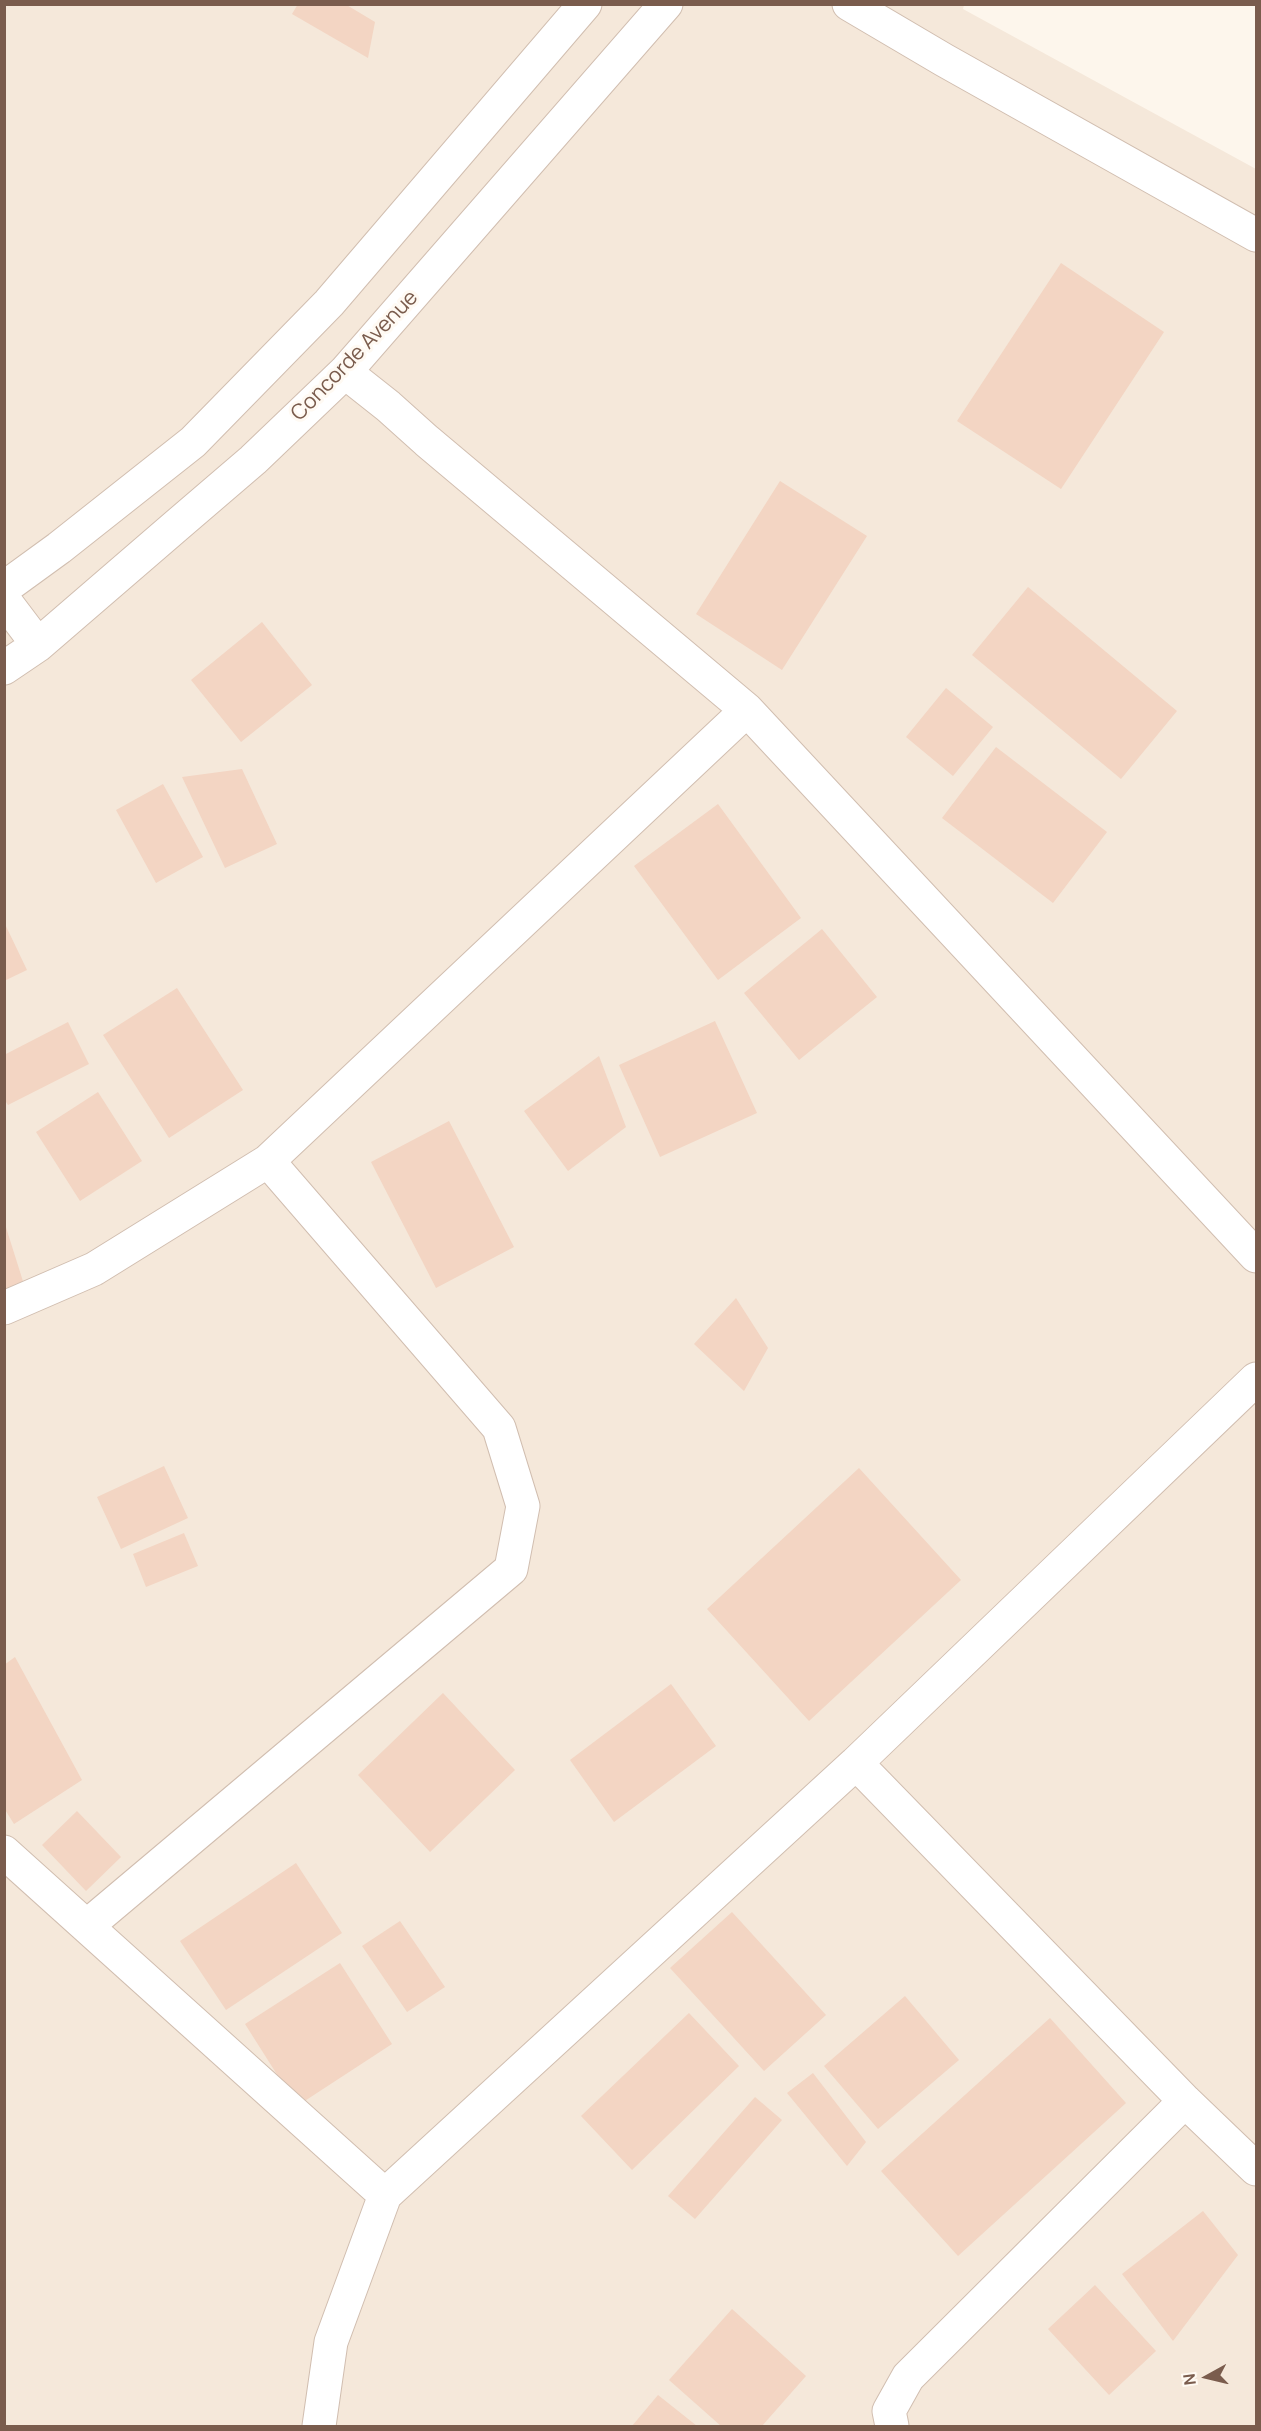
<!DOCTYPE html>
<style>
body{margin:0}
#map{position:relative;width:1261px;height:2431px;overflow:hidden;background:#fdf6ec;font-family:Manrope,sans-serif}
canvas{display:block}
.frame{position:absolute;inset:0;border:6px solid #7a5c4d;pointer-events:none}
.north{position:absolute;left:1177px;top:2347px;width:60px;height:60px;-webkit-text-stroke:4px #fffaf3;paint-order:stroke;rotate:262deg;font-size:16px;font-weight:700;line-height:24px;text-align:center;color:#7a5c4d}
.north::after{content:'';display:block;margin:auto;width:21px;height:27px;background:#7a5c4d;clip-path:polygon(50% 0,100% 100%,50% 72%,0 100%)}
</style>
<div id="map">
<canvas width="1261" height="2431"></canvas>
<div class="frame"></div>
<div class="north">N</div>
</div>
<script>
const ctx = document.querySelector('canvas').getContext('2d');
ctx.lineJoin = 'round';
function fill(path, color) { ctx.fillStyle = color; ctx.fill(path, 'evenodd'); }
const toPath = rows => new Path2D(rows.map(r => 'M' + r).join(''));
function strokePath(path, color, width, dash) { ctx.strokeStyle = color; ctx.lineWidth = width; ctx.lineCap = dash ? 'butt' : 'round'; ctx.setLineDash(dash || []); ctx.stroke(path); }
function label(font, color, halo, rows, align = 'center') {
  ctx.font = font + ' Manrope,sans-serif'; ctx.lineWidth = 6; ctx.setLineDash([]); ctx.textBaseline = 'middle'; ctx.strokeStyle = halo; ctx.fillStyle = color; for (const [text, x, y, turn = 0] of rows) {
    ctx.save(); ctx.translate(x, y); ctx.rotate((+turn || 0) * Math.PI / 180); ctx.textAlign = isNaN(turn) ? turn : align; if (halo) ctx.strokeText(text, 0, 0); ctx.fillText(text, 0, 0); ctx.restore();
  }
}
fill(toPath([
 [5,5,964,5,963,9,1256,169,1256,2426,5,2426]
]), '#f5e8da');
fill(toPath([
 [298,4,345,4,375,22,368,58,292,14],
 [1061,263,1164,332,1061,489,957,421],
 [780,481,867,536,782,670,696,614],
 [1028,587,1177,711,1121,779,972,655],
 [262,622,312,685,241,742,191,680],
 [946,688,993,727,953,776,906,737],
 [996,747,1107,832,1053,903,942,818],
 [242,769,277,844,225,868,182,777],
 [163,784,203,857,156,883,116,810],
 [718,804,801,918,718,980,634,866],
 [4,922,27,970,4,981],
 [822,929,877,997,799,1060,744,993],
 [177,988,243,1090,169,1138,103,1035],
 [715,1021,757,1113,660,1157,619,1065],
 [68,1022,89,1064,8,1105,4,1099,4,1055],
 [599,1056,626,1127,568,1171,524,1111],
 [98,1092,142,1161,80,1201,36,1132],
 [449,1121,514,1247,436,1288,371,1162],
 [4,1221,27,1294,4,1301],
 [736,1298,768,1348,744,1391,694,1344],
 [164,1466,188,1518,121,1549,97,1497],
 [859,1468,961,1580,809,1721,707,1609],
 [184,1533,198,1566,146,1587,133,1554],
 [15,1657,82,1780,14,1824,4,1808,4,1665],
 [671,1684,716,1746,614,1822,570,1760],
 [443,1693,515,1770,430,1852,358,1775],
 [77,1811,121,1857,86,1891,42,1845],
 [296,1863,342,1933,226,2010,180,1941],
 [732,1912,826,2015,764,2071,670,1968],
 [400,1921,445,1987,407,2012,362,1946],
 [340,1963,392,2044,297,2106,245,2024],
 [905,1996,959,2060,878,2129,824,2066],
 [689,2013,739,2066,632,2170,581,2116],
 [1050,2018,1126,2103,958,2256,881,2171],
 [813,2073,866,2142,847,2166,787,2093],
 [755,2097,782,2120,695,2219,668,2196],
 [1203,2211,1238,2255,1173,2341,1122,2274],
 [1095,2285,1156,2351,1109,2395,1048,2329],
 [732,2309,806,2376,762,2426,721,2426,669,2380],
 [658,2395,697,2426,632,2426]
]), '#f3d5c3');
const street = toPath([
 [849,4,944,60,1256,235],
 [345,372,388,406,427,441,747,710,1256,1256],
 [4,588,59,548,193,442,329,303,585,4],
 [4,600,38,645],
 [4,668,38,645,176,526,253,460,345,372,666,4],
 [4,1308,94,1269,268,1161,747,710],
 [856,1763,1185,2101,1256,2169],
 [4,1852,385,2195],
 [87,1926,511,1569,523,1506,499,1428,268,1161],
 [319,2426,331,2342,385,2195,856,1763,1256,1379],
 [892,2426,889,2411,908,2377,1185,2101]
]);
strokePath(street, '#d1beb0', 35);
strokePath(street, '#fff', 33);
label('21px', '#7a5c4d', '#fffaf3', [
 ["Concorde Avenue",355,356,-46]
]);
</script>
